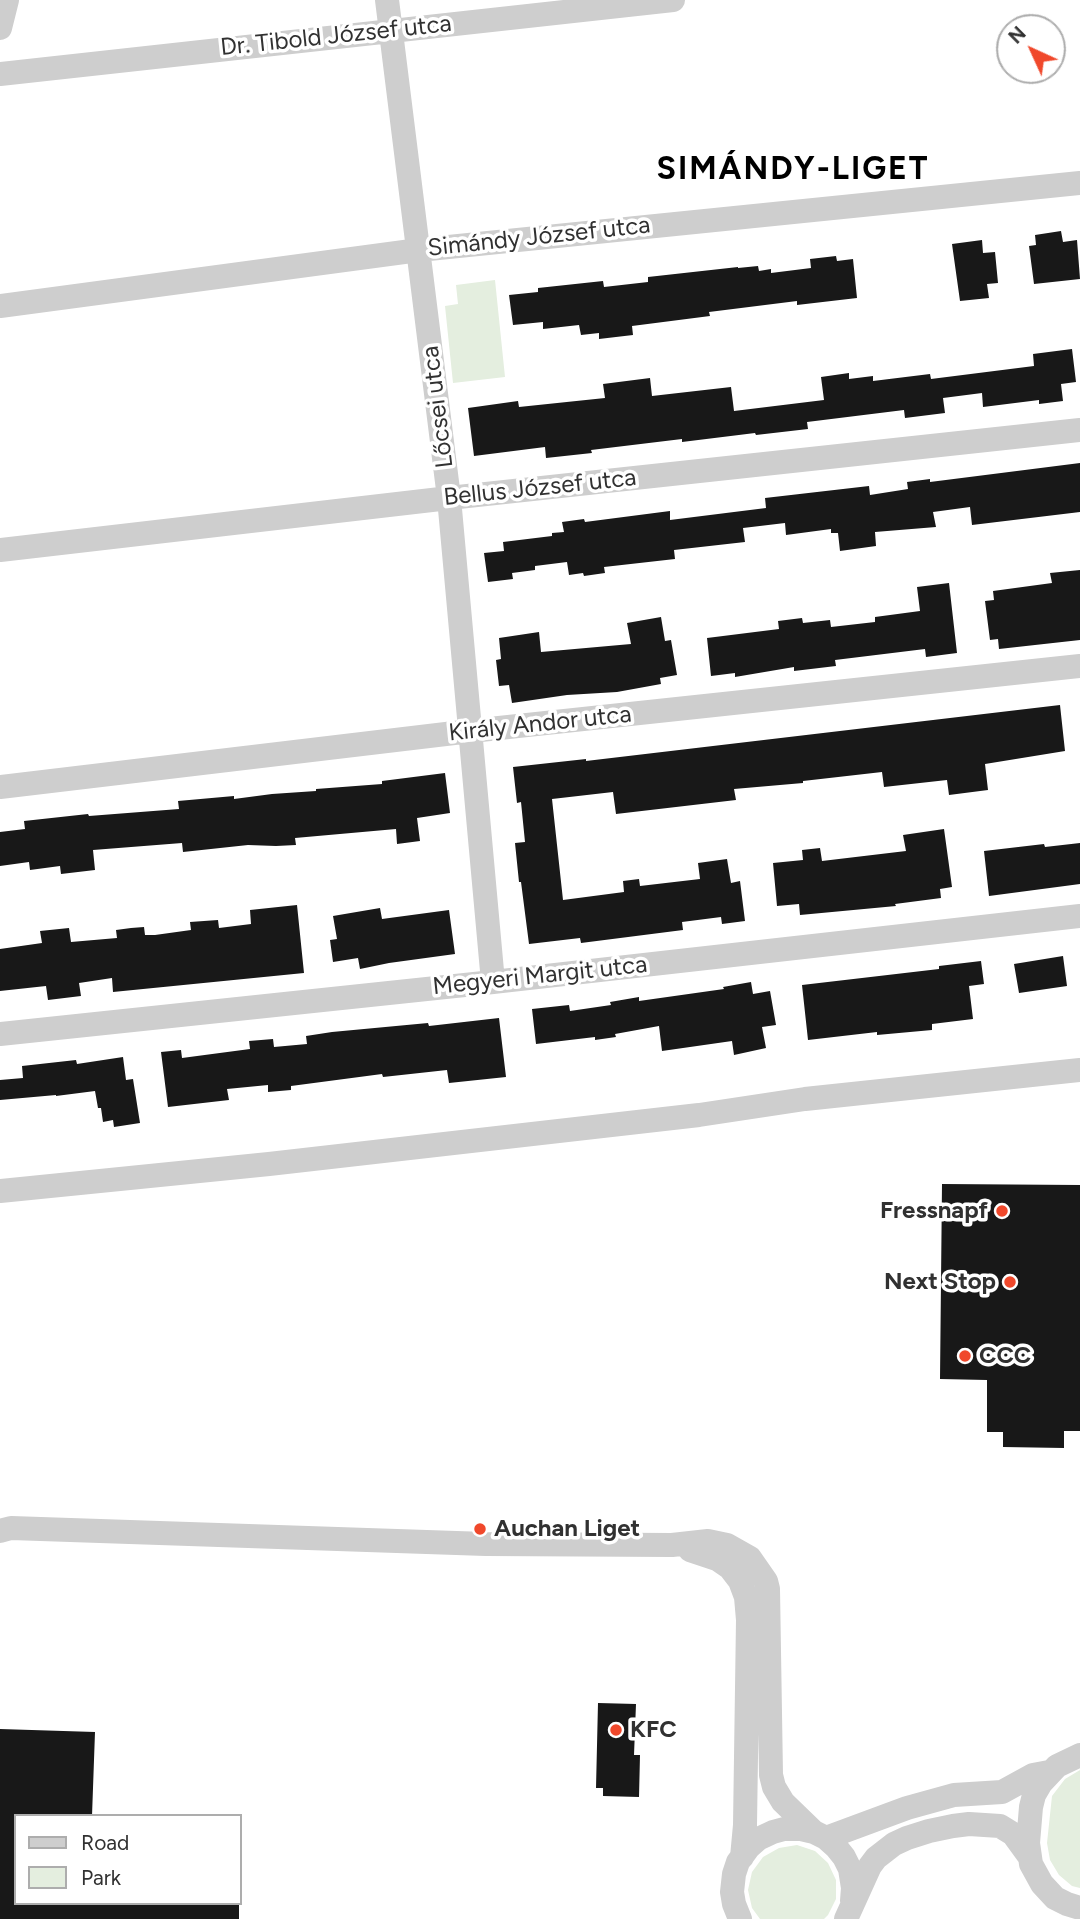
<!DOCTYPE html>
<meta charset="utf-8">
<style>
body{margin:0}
#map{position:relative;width:1080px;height:1919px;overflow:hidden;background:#fff;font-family:Figtree,sans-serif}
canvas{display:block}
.legend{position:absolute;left:14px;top:1814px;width:228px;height:91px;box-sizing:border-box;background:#fff;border:2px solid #adadad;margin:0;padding:9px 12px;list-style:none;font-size:21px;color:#313131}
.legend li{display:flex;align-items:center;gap:14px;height:35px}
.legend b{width:35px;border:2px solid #adadad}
.north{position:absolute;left:996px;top:14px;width:70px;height:70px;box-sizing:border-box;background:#fff;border:2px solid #adadad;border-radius:50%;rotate:315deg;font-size:19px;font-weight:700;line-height:28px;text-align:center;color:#313131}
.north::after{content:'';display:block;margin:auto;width:24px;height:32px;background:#f0482b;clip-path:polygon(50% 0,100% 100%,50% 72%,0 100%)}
</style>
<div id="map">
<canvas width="1080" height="1919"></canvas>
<ul class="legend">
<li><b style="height:9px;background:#cecece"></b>Road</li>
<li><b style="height:19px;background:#e4eedf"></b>Park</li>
</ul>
<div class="north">N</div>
</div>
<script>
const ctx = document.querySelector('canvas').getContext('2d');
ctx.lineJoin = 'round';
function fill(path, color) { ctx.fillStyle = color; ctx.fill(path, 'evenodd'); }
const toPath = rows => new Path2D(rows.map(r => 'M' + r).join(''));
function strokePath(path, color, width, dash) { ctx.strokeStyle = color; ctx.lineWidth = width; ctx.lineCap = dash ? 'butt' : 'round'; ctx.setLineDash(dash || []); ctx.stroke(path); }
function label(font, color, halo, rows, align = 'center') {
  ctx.font = font + ' Figtree,sans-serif'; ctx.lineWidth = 7; ctx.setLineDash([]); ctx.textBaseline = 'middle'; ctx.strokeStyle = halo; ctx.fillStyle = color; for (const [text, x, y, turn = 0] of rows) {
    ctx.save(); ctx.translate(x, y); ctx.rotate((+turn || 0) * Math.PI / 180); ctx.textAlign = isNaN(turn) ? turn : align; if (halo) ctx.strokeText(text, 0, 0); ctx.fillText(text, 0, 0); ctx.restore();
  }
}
fill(toPath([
 [495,280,505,377,453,383,445,306,458,304,456,285],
 [1080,1770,1080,1888,1072,1886,1059,1875,1050,1860,1047,1843,1052,1796,1065,1779],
 [797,1845,815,1851,828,1863,836,1880,836,1899,828,1915,824,1919,760,1919,752,1908,748,1890,752,1872,763,1857,779,1848]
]), '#e4eedf');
fill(toPath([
 [1061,231,1063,242,1077,240,1080,279,1034,284,1029,246,1036,245,1035,235],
 [982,240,983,253,995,252,998,283,987,284,989,298,960,301,952,244],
 [836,256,837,261,853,259,857,298,797,305,797,301,709,312,710,316,632,326,633,335,599,339,599,333,581,335,579,325,543,329,543,322,513,325,509,295,538,292,538,288,603,281,604,287,648,282,648,277,738,267,738,268,758,266,759,271,771,269,771,273,811,268,810,259],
 [1072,349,1076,382,1061,384,1063,401,1039,404,1039,400,983,407,982,393,943,398,945,413,905,418,904,410,807,422,808,429,756,435,755,433,682,442,682,439,591,450,592,453,546,458,545,447,474,456,468,408,518,401,519,407,605,398,603,384,650,378,652,396,731,387,734,411,824,400,821,377,849,373,849,379,873,376,873,381,930,374,931,379,1034,366,1033,354],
 [1080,463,1080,512,972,525,970,507,933,512,936,527,875,532,876,546,840,551,838,533,831,533,831,529,786,535,785,523,743,528,745,542,674,550,675,559,604,567,605,573,584,576,583,573,569,575,567,562,535,566,535,570,512,573,513,579,488,582,484,553,504,551,503,542,552,536,552,533,564,532,562,522,584,519,585,522,670,511,670,520,766,508,765,498,869,486,870,495,908,489,907,482,930,479,930,482],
 [1080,570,1080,640,999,649,998,639,990,640,985,601,994,600,993,591,1052,583,1050,573],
 [949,583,957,653,926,657,925,649,835,660,836,666,794,671,794,667,735,677,735,673,711,676,707,638,779,629,778,621,802,618,803,623,830,620,831,627,875,622,875,617,920,611,917,587],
 [661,617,665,641,671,640,677,675,660,678,661,684,617,692,567,695,512,703,509,685,499,686,496,660,501,659,499,638,539,632,541,652,631,644,627,623],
 [1060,705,1065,751,985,764,988,790,949,795,947,780,884,787,882,772,803,781,803,783,734,789,736,800,616,814,613,792,552,799,563,900,624,892,623,881,639,879,640,886,700,879,698,863,727,859,731,883,740,881,745,921,722,924,721,917,682,922,683,930,581,943,580,938,529,944,521,882,519,882,515,843,525,842,521,802,517,803,513,767,586,759,586,761],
 [445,773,450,813,417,818,420,841,397,844,396,829,295,838,296,845,276,846,248,845,183,852,182,843,93,850,95,870,61,874,60,866,30,870,29,862,0,866,0,832,25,829,24,821,88,814,89,816,179,809,178,801,234,796,234,799,272,794,316,791,316,789,382,784,382,781],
 [944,829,952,887,940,889,941,898,895,904,896,906,800,915,799,904,777,906,773,863,803,860,802,850,820,848,822,861,906,851,903,835],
 [1080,843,1080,884,989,896,984,851,1044,844,1045,847],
 [297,905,304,973,113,992,112,978,79,983,81,996,48,1000,46,986,0,991,0,949,42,943,40,931,69,928,71,942,117,938,116,930,131,928,144,927,145,935,155,935,191,930,190,922,218,920,219,928,251,924,250,910],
 [380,908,382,919,449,910,455,954,389,963,360,969,358,958,333,962,330,940,337,939,333,916],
 [1063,956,1067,986,1019,993,1014,964],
 [981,961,984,984,969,986,973,1019,932,1024,932,1030,877,1035,877,1032,808,1040,802,985,939,969,939,966],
 [751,982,753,994,770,991,776,1025,762,1027,766,1048,734,1055,732,1041,662,1051,659,1026,615,1034,616,1037,595,1040,595,1037,536,1044,532,1009,569,1005,570,1011,611,1005,610,1002,639,997,639,1001,724,989,723,987],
 [499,1018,506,1077,449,1083,447,1070,383,1077,382,1074,291,1086,291,1090,268,1092,268,1085,227,1089,229,1100,168,1107,161,1052,181,1050,182,1058,250,1049,249,1041,273,1039,274,1047,307,1044,306,1036,332,1032,428,1023,429,1026],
 [123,1057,126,1080,133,1079,140,1123,114,1127,113,1120,103,1122,101,1108,98,1108,95,1091,56,1096,56,1095,0,1100,0,1080,23,1078,22,1066,76,1060,77,1064],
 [942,1184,1080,1185,1080,1431,1064,1431,1064,1448,1003,1447,1003,1432,987,1432,987,1380,940,1379],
 [598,1703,636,1704,634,1755,640,1755,639,1797,603,1796,603,1788,596,1788],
 [0,1729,95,1732,92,1816,16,1816,16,1903,239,1903,239,1919,0,1919]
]), '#181818');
strokePath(toPath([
 [387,0,449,498,493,982],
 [0,28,7,0],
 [0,74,673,0],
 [0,306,419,250,1080,183],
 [0,550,449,498,1080,430],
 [0,787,471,731,1080,666],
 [0,1034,493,982,1080,916],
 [0,1191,269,1164,699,1115,805,1099,1080,1070],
 [0,1531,11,1528,486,1544,672,1545,708,1541,727,1545,750,1558,766,1581,768,1589,771,1775,774,1787,783,1802,814,1832],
 [690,1550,717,1559,730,1568,740,1581,746,1597,748,1620,745,1825,742,1857],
 [1080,1755,1057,1766,1041,1783,1034,1795,1031,1807,1028,1843,1031,1864,1042,1884,1055,1898,1067,1904,1080,1908],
 [826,1838,907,1808,954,1795,1002,1792,1033,1775,1049,1772],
 [740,1919,734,1904,732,1892,734,1874,738,1862,749,1847,758,1839,773,1832,784,1829,801,1829,814,1832,826,1838,836,1847,844,1857,850,1869,853,1888,852,1901],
 [846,1919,870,1866,876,1858,894,1844,907,1838,929,1831,953,1826,969,1824,1000,1826,1013,1834,1029,1856]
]), '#cecece', 24);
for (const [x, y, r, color] of [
 [1002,1211,7,"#f0482b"],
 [1010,1282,7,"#f0482b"],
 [965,1356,7,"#f0482b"],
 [480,1529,7,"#f0482b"],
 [616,1730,7,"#f0482b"]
]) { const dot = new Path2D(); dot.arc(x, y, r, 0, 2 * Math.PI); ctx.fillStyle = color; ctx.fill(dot); strokePath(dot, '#fff', 2.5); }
label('24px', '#313131', '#fff', [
 ["Dr. Tibold József utca",336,36,-6],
 ["Simándy József utca",539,237,-6],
 ["Lőcsei utca",438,407,-97],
 ["Bellus József utca",540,488,-6],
 ["Király Andor utca",540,724,-6],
 ["Megyeri Margit utca",540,976,-6]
]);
label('bold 24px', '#313131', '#fff', [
 ["Fressnapf",988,1211,"right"],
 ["Next Stop",996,1282,"right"],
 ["CCC",979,1356],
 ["Auchan Liget",494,1529],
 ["KFC",630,1730]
], 'left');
ctx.letterSpacing = '2px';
label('bold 32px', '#000', '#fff', [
 ["SIMÁNDY-LIGET",793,170]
]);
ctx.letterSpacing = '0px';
</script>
